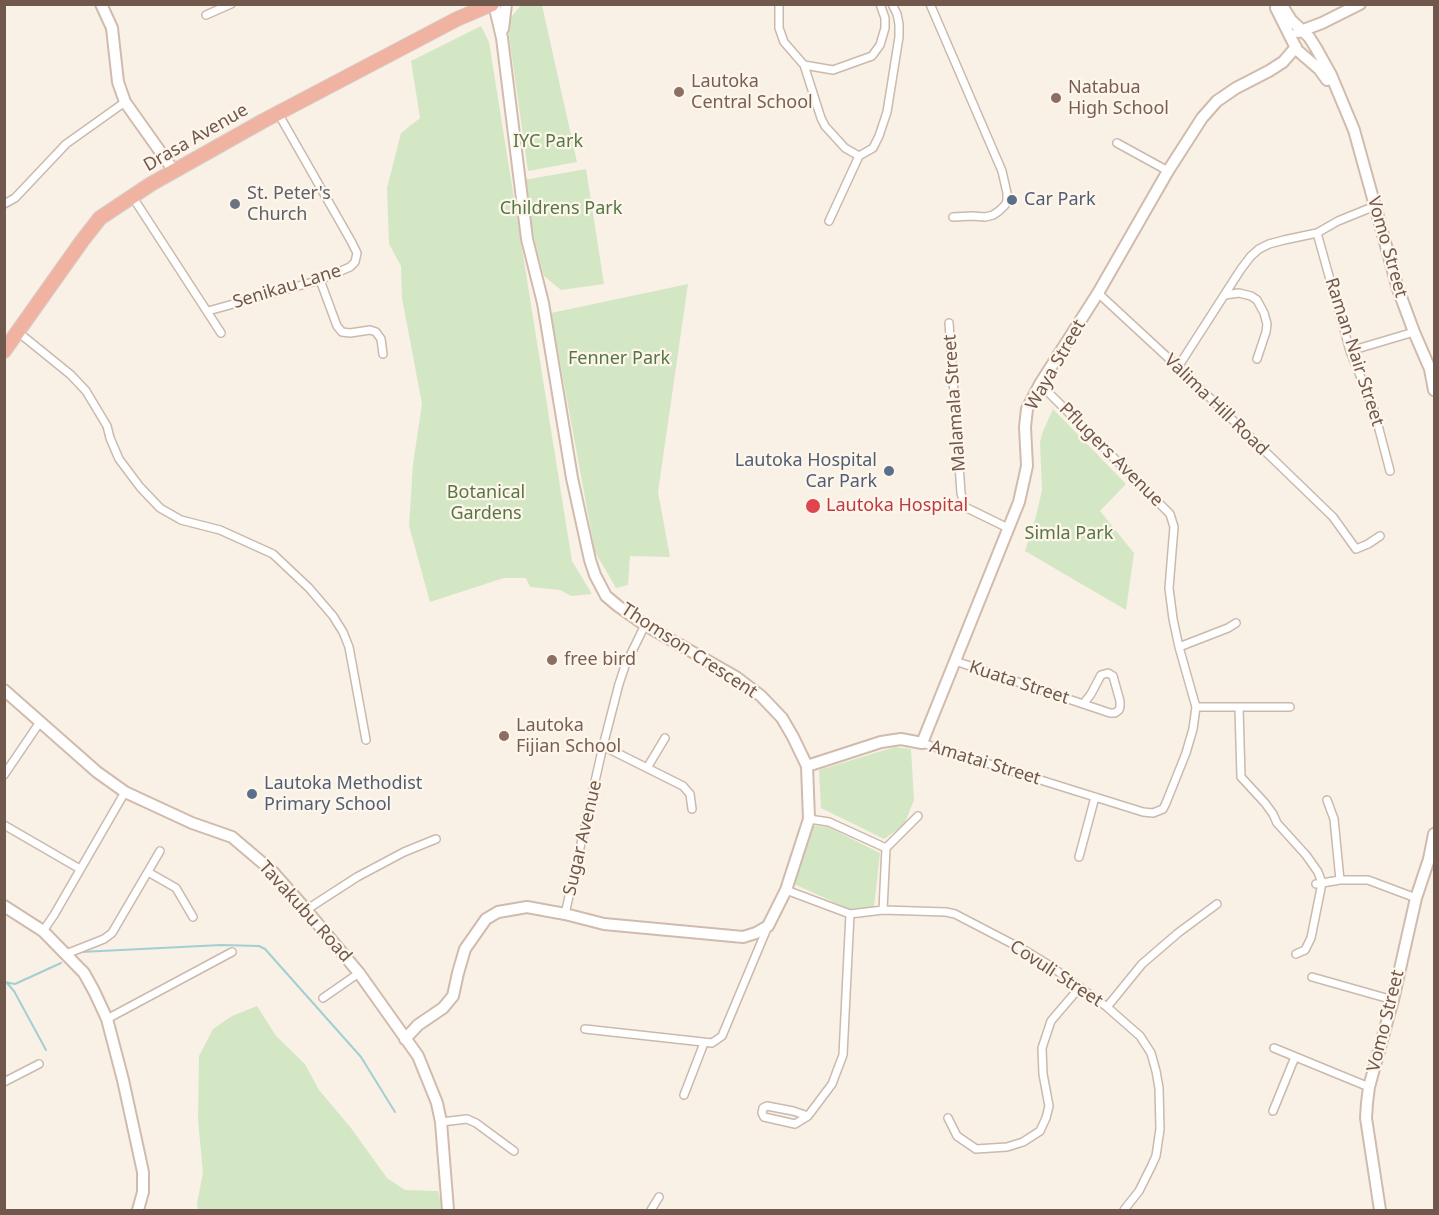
<!DOCTYPE html>
<style>
body{margin:0}
#map{position:relative;width:1439px;height:1215px;overflow:hidden;background:#faf1e6;font-family:"Noto Sans",sans-serif}
canvas{display:block}
.frame{position:absolute;inset:0;border:6px solid #71584d;pointer-events:none}
</style>
<div id="map">
<canvas width="1439" height="1215"></canvas>
<div class="frame"></div>
</div>
<script>
const ctx = document.querySelector('canvas').getContext('2d');
ctx.lineJoin = 'round';
function fill(path, color) { ctx.fillStyle = color; ctx.fill(path, 'evenodd'); }
const toPath = rows => new Path2D(rows.map(r => 'M' + r).join(''));
function strokePath(path, color, width, dash) { ctx.strokeStyle = color; ctx.lineWidth = width; ctx.lineCap = dash ? 'butt' : 'round'; ctx.setLineDash(dash || []); ctx.stroke(path); }
function label(font, color, halo, rows, align = 'center') {
  ctx.font = font + ' "Noto Sans",sans-serif'; ctx.lineWidth = 4.5; ctx.setLineDash([]); ctx.textBaseline = 'middle'; ctx.strokeStyle = halo; ctx.fillStyle = color; for (const [text, x, y, turn = 0] of rows) {
    ctx.save(); ctx.translate(x, y); ctx.rotate((+turn || 0) * Math.PI / 180); ctx.textAlign = isNaN(turn) ? turn : align; if (halo) ctx.strokeText(text, 0, 0); ctx.fillText(text, 0, 0); ctx.restore();
  }
}
fill(toPath([
 [521,5,542,5,577,162,528,171,507,22],
 [481,26,489,42,572,561,592,594,571,596,560,590,530,587,526,578,504,578,430,602,409,526,413,464,422,404,402,298,401,266,389,244,387,188,401,133,420,118,411,61],
 [586,169,604,284,561,290,544,276,534,238,524,180],
 [688,284,658,492,670,557,630,556,628,585,616,588,595,552,551,313],
 [1053,409,1126,484,1100,511,1134,553,1126,610,1025,551,1036,516,1042,490,1040,442,1043,431],
 [895,747,911,749,914,800,904,825,884,839,821,808,819,770],
 [807,825,828,827,880,853,874,907,851,910,783,879],
 [257,1006,276,1036,305,1064,319,1090,351,1128,387,1178,405,1190,438,1191,443,1210,198,1210,197,1203,203,1173,198,1120,199,1056,213,1029,232,1016]
]), '#d4e7c5');
strokePath(toPath([
 [81,952,221,945,259,946,265,949,361,1057,395,1112],
 [4,982,15,984,61,963],
 [7,983,14,991,46,1050]
]), '#a3ced3', 2);
const street = toPath([
 [779,4,779,28,784,42,804,65,821,118,825,126,845,148,859,156],
 [930,4,1002,171,1007,193,1007,201,1005,205,999,211,993,215,985,217,972,216,953,217],
 [206,15,231,4],
 [804,65,833,70,872,56,880,45,885,28,885,18,880,4],
 [1117,143,1168,171],
 [132,196,221,333],
 [4,204,15,198,66,144,125,102],
 [829,221,859,156,873,148,879,136,887,112,899,37,899,24,897,14,892,4],
 [1317,233,1350,351,1374,410,1390,471],
 [320,280,337,326,342,332,350,333,370,330,376,332,381,339,383,354],
 [1098,293,1178,367,1333,517,1356,549,1368,544,1380,536],
 [1225,295,1239,293,1251,296,1257,300,1264,313,1267,324,1266,332,1257,359],
 [208,311,320,280,350,267,355,262,357,253,351,241,278,113],
 [949,323,961,493,965,507,1008,528],
 [18,332,71,375,86,391,107,426,110,438,119,459,140,487,160,508,181,520,220,530,273,554,309,588,333,616,343,632,349,647,366,740],
 [1350,351,1414,332],
 [1178,367,1241,269,1251,256,1259,249,1269,244,1284,240,1317,233,1338,221,1375,206],
 [1179,647,1228,628,1236,623],
 [955,661,1110,713,1115,713,1119,710,1120,707,1120,701,1113,676,1108,673,1101,675,1091,694,1084,703],
 [1196,707,1290,707],
 [1239,708,1241,777,1265,803,1273,814,1277,823,1306,855,1318,872,1322,883,1311,938,1305,950,1296,954],
 [922,743,1143,812,1153,813,1163,809,1166,803,1186,753,1193,729,1196,707,1179,647,1173,619,1169,588,1174,527,1170,514,1040,384],
 [603,746,683,786,690,794,692,809],
 [647,768,665,738],
 [4,775,40,722],
 [1327,800,1334,819,1340,880],
 [809,819,829,822,886,848],
 [4,825,80,869],
 [886,848,918,816],
 [1079,857,1095,797],
 [148,872,176,888,193,917],
 [1316,884,1340,880,1368,880,1416,898],
 [786,890,850,914,883,910,946,912,955,914,1026,951,1049,965,1107,1007,1140,1036,1151,1053,1156,1071,1159,1088,1160,1129,1156,1156,1151,1167,1139,1191,1124,1210],
 [306,910,357,877,404,852,436,839],
 [883,910,886,848],
 [565,914,603,746,619,684,625,666,645,625],
 [43,931,54,915,125,792],
 [66,954,104,939,112,933,160,851],
 [1312,977,1393,1000],
 [323,998,359,973],
 [1107,1007,1142,964,1178,933,1217,904],
 [107,1019,232,952],
 [585,1029,712,1043,722,1036,768,926],
 [1274,1048,1369,1087],
 [4,1082,39,1064],
 [684,1095,704,1043],
 [1273,1111,1295,1057],
 [808,1116,793,1111,767,1106,763,1108,762,1113,764,1117,795,1124,808,1116,832,1084,843,1055,850,914],
 [948,1118,957,1136,976,1149,1007,1147,1023,1142,1040,1131,1046,1118,1049,1106,1043,1074,1042,1048,1051,1021,1080,987],
 [441,1122,467,1119,476,1123,514,1151],
 [651,1210,659,1197]
]);
const secondary = toPath([
 [101,4,112,28,118,82,125,102,174,171],
 [1281,4,1291,20,1309,37,1316,48,1331,75,1354,130,1398,289,1414,332,1430,369,1434,390],
 [1276,8,1297,50,1319,69,1327,80],
 [503,29,506,4],
 [1298,32,1322,23,1360,4],
 [4,690,97,772,125,792,192,823,232,837,272,871,302,905,359,973,418,1056,437,1103,441,1122,448,1210],
 [807,766,881,742,901,739,922,743,1019,502,1027,466,1025,427,1027,409,1040,384,1098,293,1168,171,1202,118,1217,101,1236,88,1269,71,1283,62,1296,47],
 [4,906,43,931,84,973,94,991,107,1019,123,1080,143,1172,143,1192,138,1210],
 [405,1039,418,1025,443,1008,453,996,458,973,465,949,486,919,498,912,527,907,565,914,604,924,743,937,756,933,768,926,786,890,809,819,807,766,793,737,782,718,761,696,736,677,645,625,618,606,606,596,595,575,590,560,572,478,543,303,527,239,502,38,494,4],
 [1380,1210,1366,1118,1367,1103,1369,1087,1393,1000,1416,898,1429,859,1434,834]
]);
const highway = toPath([
 [4,351,82,241,100,218,151,184,263,121,457,19,492,4]
]);
strokePath(street, '#cbb9ad', 10);
strokePath(secondary, '#d0bbad', 14);
strokePath(highway, '#d7d0cd', 16);
strokePath(street, '#fff', 7);
strokePath(secondary, '#fff', 10);
strokePath(highway, '#f0b2a1', 14);
for (const [x, y, r, color] of [
 [679,92,6,"#8d6e63"],
 [1056,98,6,"#8d6e63"],
 [1012,200,6,"#5c6f8a"],
 [235,204,6,"#6b7280"],
 [889,471,6,"#5c6f8a"],
 [813,506,8,"#e0444e"],
 [552,660,6,"#8d6e63"],
 [504,736,6,"#8d6e63"],
 [252,794,6,"#5c6f8a"]
]) { const dot = new Path2D(); dot.arc(x, y, r, 0, 2 * Math.PI); ctx.fillStyle = color; ctx.fill(dot); strokePath(dot, '#fef6eb', 2); }
label('18px', '#785e54', '#fef6eb', [
 ["Lautoka",691,82],
 ["Central School",691,103],
 ["Natabua",1068,88],
 ["High School",1068,109],
 ["free bird",564,660],
 ["Lautoka",516,726],
 ["Fijian School",516,747]
], 'left');
label('18px', '#71584d', '#fef6eb', [
 ["Drasa Avenue",196,138,-30],
 ["Vomo Street",1387,247,74],
 ["Senikau Lane",287,287,-17],
 ["Raman Nair Street",1354,352,72],
 ["Waya Street",1056,365,-60],
 ["Malamala Street",955,403,-94],
 ["Valima Hill Road",1216,405,44],
 ["Pflugers Avenue",1111,455,45],
 ["Thomson Crescent",689,651,33],
 ["Kuata Street",1019,683,18],
 ["Amatai Street",985,763,17],
 ["Sugar Avenue",583,838,-77],
 ["Tavakubu Road",305,912,48],
 ["Covuli Street",1056,974,33],
 ["Vomo Street",1386,1021,-76]
]);
label('18px', '#567745', '#fef6eb', [
 ["IYC Park",548,142],
 ["Childrens Park",561,209],
 ["Fenner Park",619,359],
 ["Botanical",486,493],
 ["Gardens",486,514],
 ["Simla Park",1069,534]
]);
label('18px', '#5b616d', '#fef6eb', [
 ["St. Peter's",247,194],
 ["Church",247,215]
], 'left');
label('18px', '#4e5e75', '#fef6eb', [
 ["Car Park",1024,200],
 ["Lautoka Hospital",877,461,"right"],
 ["Car Park",877,482,"right"],
 ["Lautoka Methodist",264,784],
 ["Primary School",264,805]
], 'left');
label('18px', '#be3a42', '#fef6eb', [
 ["Lautoka Hospital",826,506]
], 'left');
</script>
